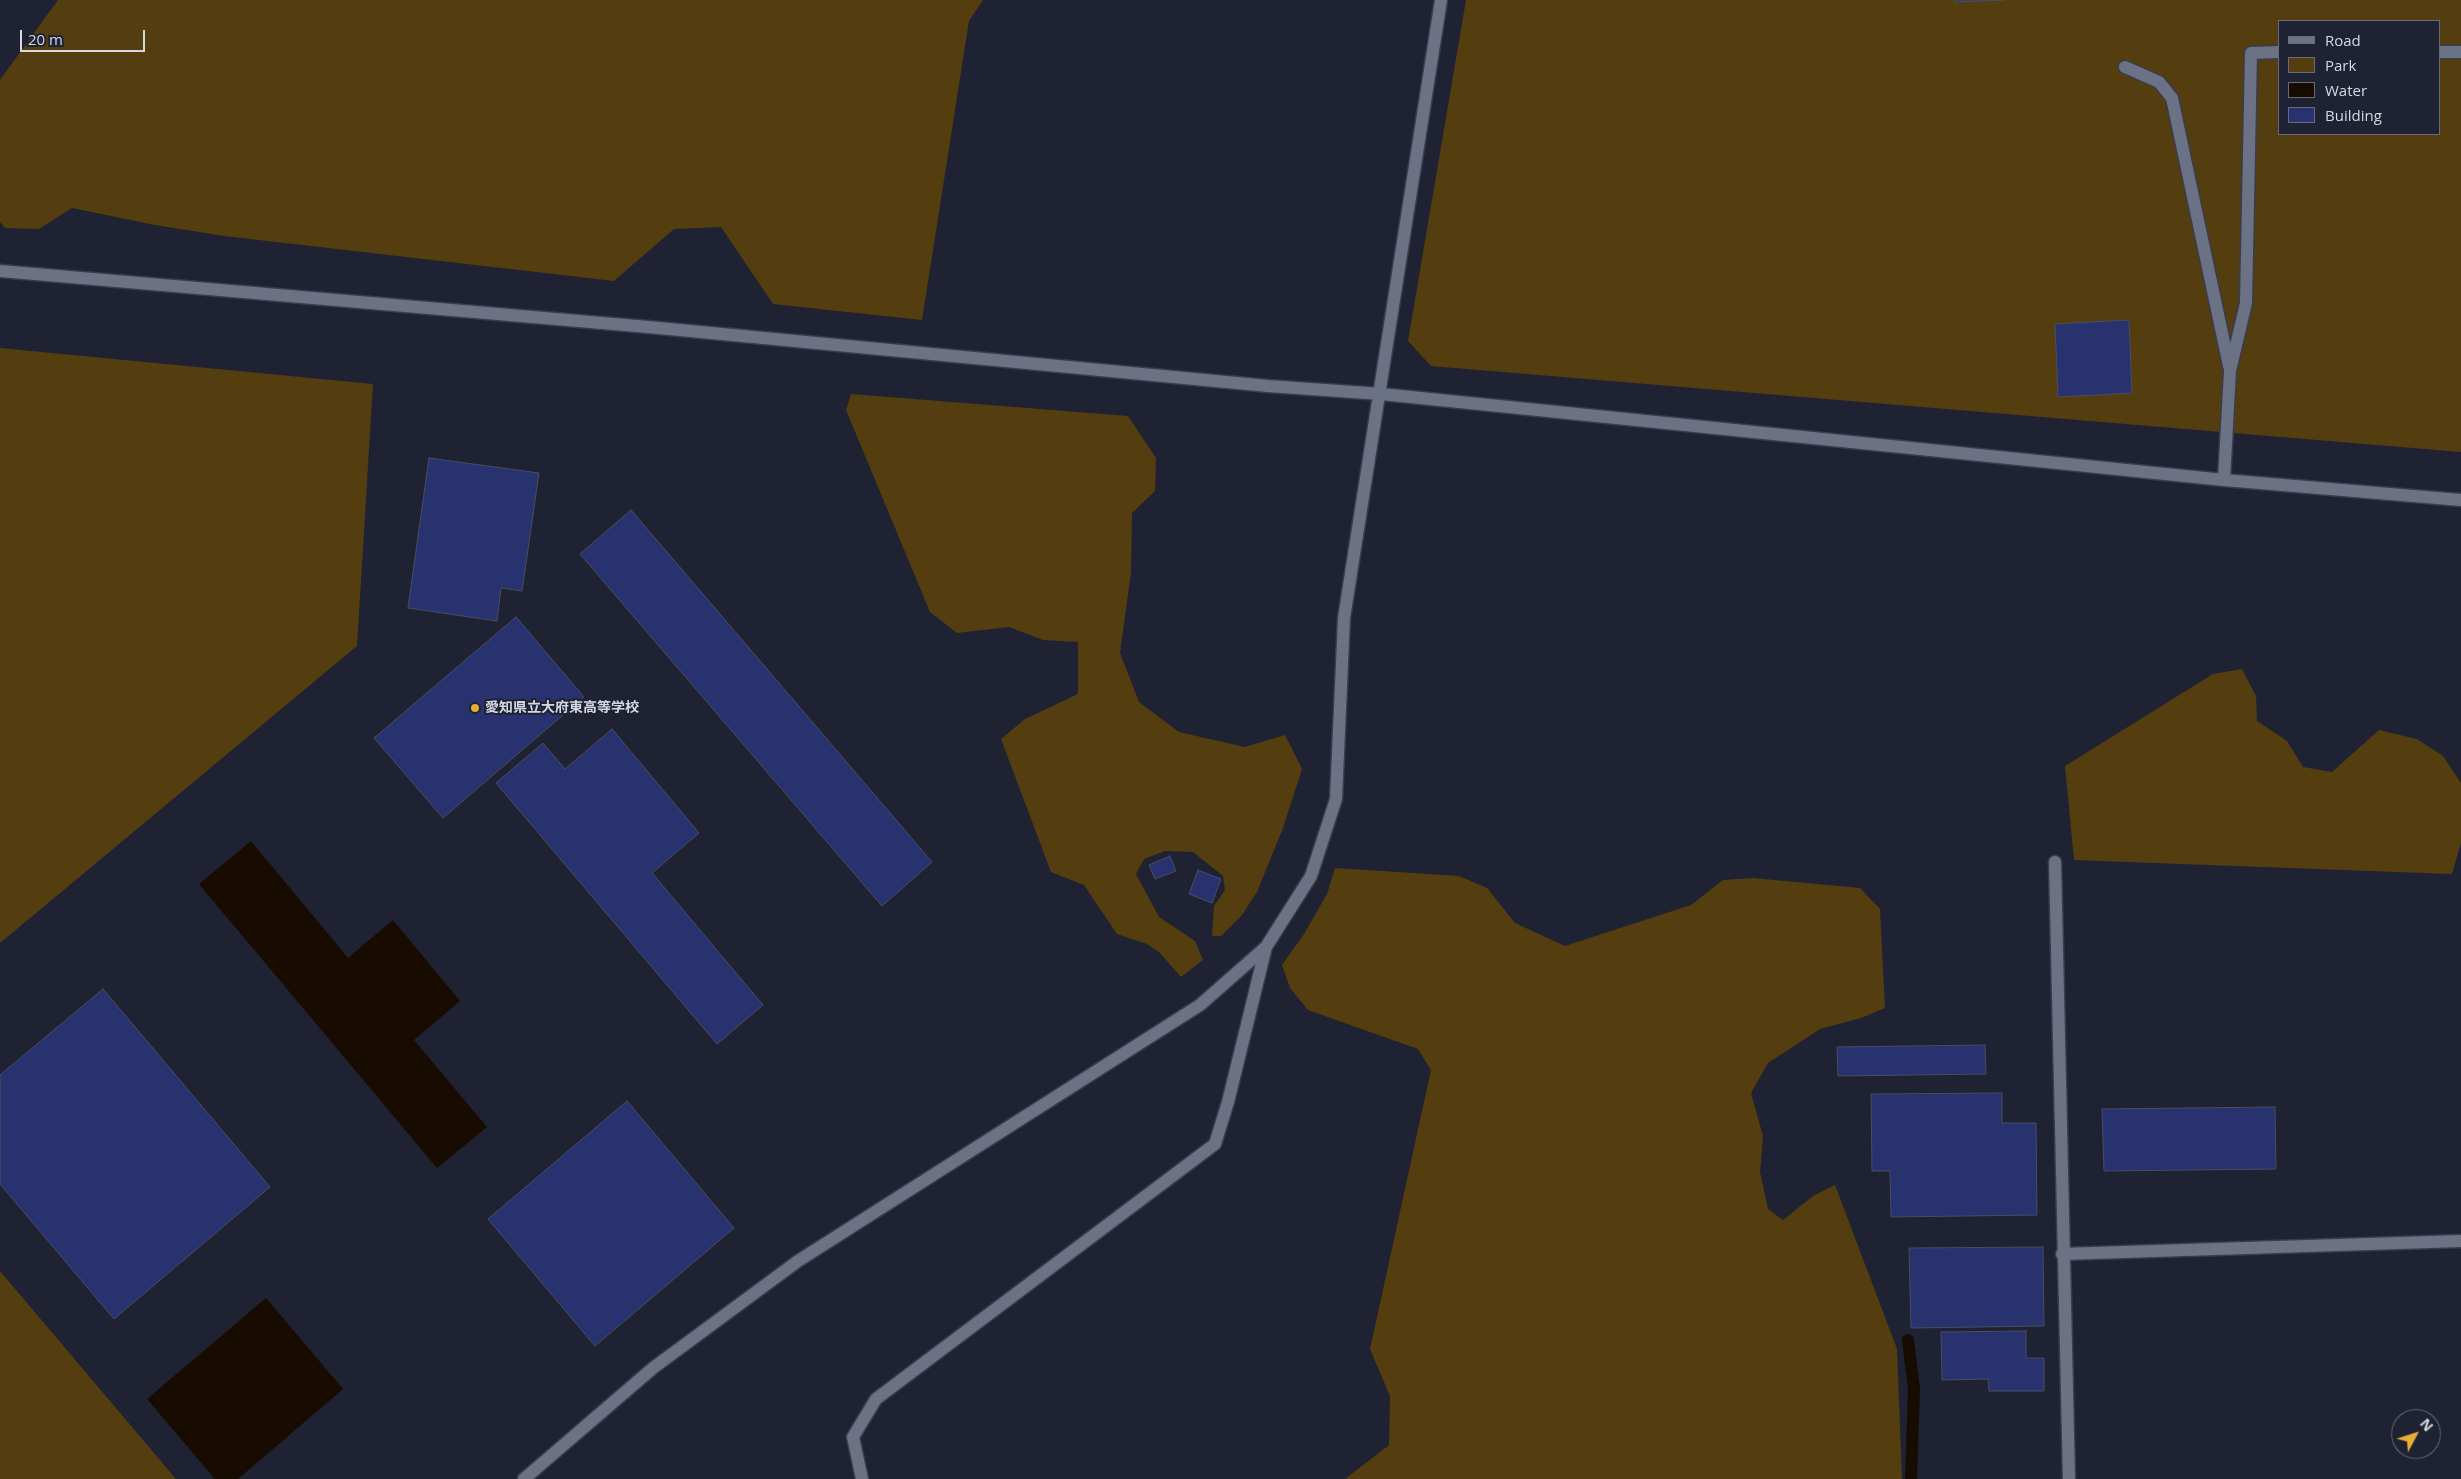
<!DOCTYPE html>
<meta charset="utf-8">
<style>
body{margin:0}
#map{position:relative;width:2461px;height:1479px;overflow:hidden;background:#1e2232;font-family:"Open Sans",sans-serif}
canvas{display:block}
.legend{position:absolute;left:2278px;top:20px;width:162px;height:115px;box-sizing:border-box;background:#1e2232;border:1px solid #676b79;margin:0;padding:6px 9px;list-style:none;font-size:15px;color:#d5d8e3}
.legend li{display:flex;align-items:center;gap:10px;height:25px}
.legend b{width:25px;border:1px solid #676b79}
.north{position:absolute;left:2391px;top:1409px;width:50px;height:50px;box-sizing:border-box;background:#1e2232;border:1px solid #676b79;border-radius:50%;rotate:50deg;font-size:14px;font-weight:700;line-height:20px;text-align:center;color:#d5d8e3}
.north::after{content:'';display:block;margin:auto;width:18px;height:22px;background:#e5ad36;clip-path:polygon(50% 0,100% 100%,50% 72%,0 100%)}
.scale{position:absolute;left:20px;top:30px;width:125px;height:22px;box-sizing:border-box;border:2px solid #d5d8e3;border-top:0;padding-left:6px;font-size:15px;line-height:18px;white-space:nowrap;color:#d5d8e3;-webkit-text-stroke:4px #1e2232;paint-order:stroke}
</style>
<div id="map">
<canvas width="2461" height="1479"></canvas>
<ul class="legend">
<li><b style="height:6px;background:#6c7285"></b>Road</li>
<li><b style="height:14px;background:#543e10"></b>Park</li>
<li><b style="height:14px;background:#180c00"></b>Water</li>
<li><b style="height:14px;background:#28326f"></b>Building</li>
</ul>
<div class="north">N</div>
<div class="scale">20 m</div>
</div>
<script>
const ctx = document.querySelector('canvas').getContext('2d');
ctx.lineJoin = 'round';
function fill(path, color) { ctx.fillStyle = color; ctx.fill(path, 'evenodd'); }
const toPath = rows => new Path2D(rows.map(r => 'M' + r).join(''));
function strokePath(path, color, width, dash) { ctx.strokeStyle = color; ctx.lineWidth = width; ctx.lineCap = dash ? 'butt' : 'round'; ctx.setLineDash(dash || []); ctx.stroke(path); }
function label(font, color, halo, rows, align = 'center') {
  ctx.font = font + ' "Open Sans","Noto Sans JP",sans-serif'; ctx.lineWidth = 4; ctx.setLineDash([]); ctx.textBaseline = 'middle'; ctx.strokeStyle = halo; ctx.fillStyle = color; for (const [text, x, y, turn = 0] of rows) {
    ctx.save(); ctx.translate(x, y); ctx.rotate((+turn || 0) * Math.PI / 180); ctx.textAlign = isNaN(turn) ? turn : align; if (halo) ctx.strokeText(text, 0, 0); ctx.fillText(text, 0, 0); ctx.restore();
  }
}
fill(toPath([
 [58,0,983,0,969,21,922,320,773,304,721,227,674,229,614,281,224,236,155,225,72,208,39,229,5,228,0,222,0,80],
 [1466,0,2461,0,2461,452,1431,366,1408,341],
 [2280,21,2440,21,2440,134,2280,134],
 [0,348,373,384,357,646,0,943],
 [851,394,1128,416,1156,458,1155,491,1132,513,1131,572,1120,653,1139,702,1179,732,1245,747,1285,735,1302,769,1283,828,1257,892,1242,915,1221,936,1212,936,1214,906,1225,890,1223,876,1193,852,1165,851,1144,859,1136,874,1159,917,1195,941,1203,960,1181,977,1160,953,1147,944,1117,934,1084,885,1051,872,1001,739,1025,719,1078,694,1078,642,1043,640,1009,627,957,633,930,612,846,410],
 [2242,669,2256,696,2257,721,2287,741,2303,767,2332,772,2379,730,2417,739,2443,756,2461,783,2461,843,2452,874,2074,860,2065,766,2213,674],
 [1335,868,1459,876,1487,888,1515,923,1565,946,1691,905,1723,880,1753,878,1860,888,1880,909,1885,1008,1861,1018,1820,1029,1768,1063,1751,1093,1763,1136,1760,1172,1768,1209,1783,1220,1813,1196,1835,1185,1897,1349,1902,1479,1345,1479,1389,1445,1390,1396,1370,1349,1431,1070,1418,1049,1308,1010,1290,988,1282,965,1304,934,1327,894],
 [0,1271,176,1479,0,1479]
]), '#543e10');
fill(toPath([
 [251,841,348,958,393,920,460,1001,414,1040,487,1127,437,1168,199,884],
 [266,1298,343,1389,238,1479,215,1479,147,1399]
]), '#180c00');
strokePath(toPath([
 [1908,1340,1914,1389,1911,1479]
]), '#180c00', 12);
const building = toPath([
 [1955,0,2005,0,1955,2,1955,0],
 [2129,320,2132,393,2058,397,2055,324,2129,320],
 [429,458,539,473,522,591,501,588,497,621,408,608,429,458],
 [631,510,932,862,882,906,580,554,631,510],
 [516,617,584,697,443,818,374,738,516,617],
 [612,729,699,833,652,873,763,1005,717,1044,496,783,543,743,565,769,612,729],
 [1170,856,1176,871,1155,879,1149,865,1170,856],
 [1198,870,1221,879,1212,903,1189,894,1198,870],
 [103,989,270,1187,114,1319,0,1184,0,1075,103,989],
 [1985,1045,1986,1074,1838,1076,1837,1047,1985,1045],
 [2002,1093,2002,1123,2036,1123,2037,1215,1891,1217,1890,1171,1872,1171,1871,1094,2002,1093],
 [627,1101,734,1228,595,1346,488,1219,627,1101],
 [2275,1107,2276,1169,2104,1171,2102,1109,2275,1107],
 [2043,1247,2044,1326,1911,1328,1909,1248,2043,1247],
 [2026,1331,2026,1358,2044,1358,2044,1391,1989,1391,1988,1379,1942,1380,1941,1332,2026,1331]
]);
fill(building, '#28326f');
strokePath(building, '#494e60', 1);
const minor = toPath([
 [2440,52,2461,52],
 [2125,67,2159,82,2172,98,2229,366],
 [0,271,648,327,1268,386,1381,394,2224,480,2461,500],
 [2224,480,2230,371,2246,303,2251,53,2280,52],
 [2055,862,2069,1479],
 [2062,1254,2461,1241],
 [524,1479,653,1368,798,1261,1200,1005,1266,947,1311,876,1336,799,1344,618,1441,0],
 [862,1479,853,1437,876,1399,1215,1144,1228,1102,1266,947]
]);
strokePath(minor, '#393c4a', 15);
strokePath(minor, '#6c7285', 12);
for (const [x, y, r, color] of [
 [475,708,5,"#e5ad36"]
]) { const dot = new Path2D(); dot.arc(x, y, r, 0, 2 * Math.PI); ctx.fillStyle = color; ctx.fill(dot); strokePath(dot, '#1e2232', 2); }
label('bold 14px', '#d5d8e3', '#1e2232', [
 ["愛知県立大府東高等学校",485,708]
], 'left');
</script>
